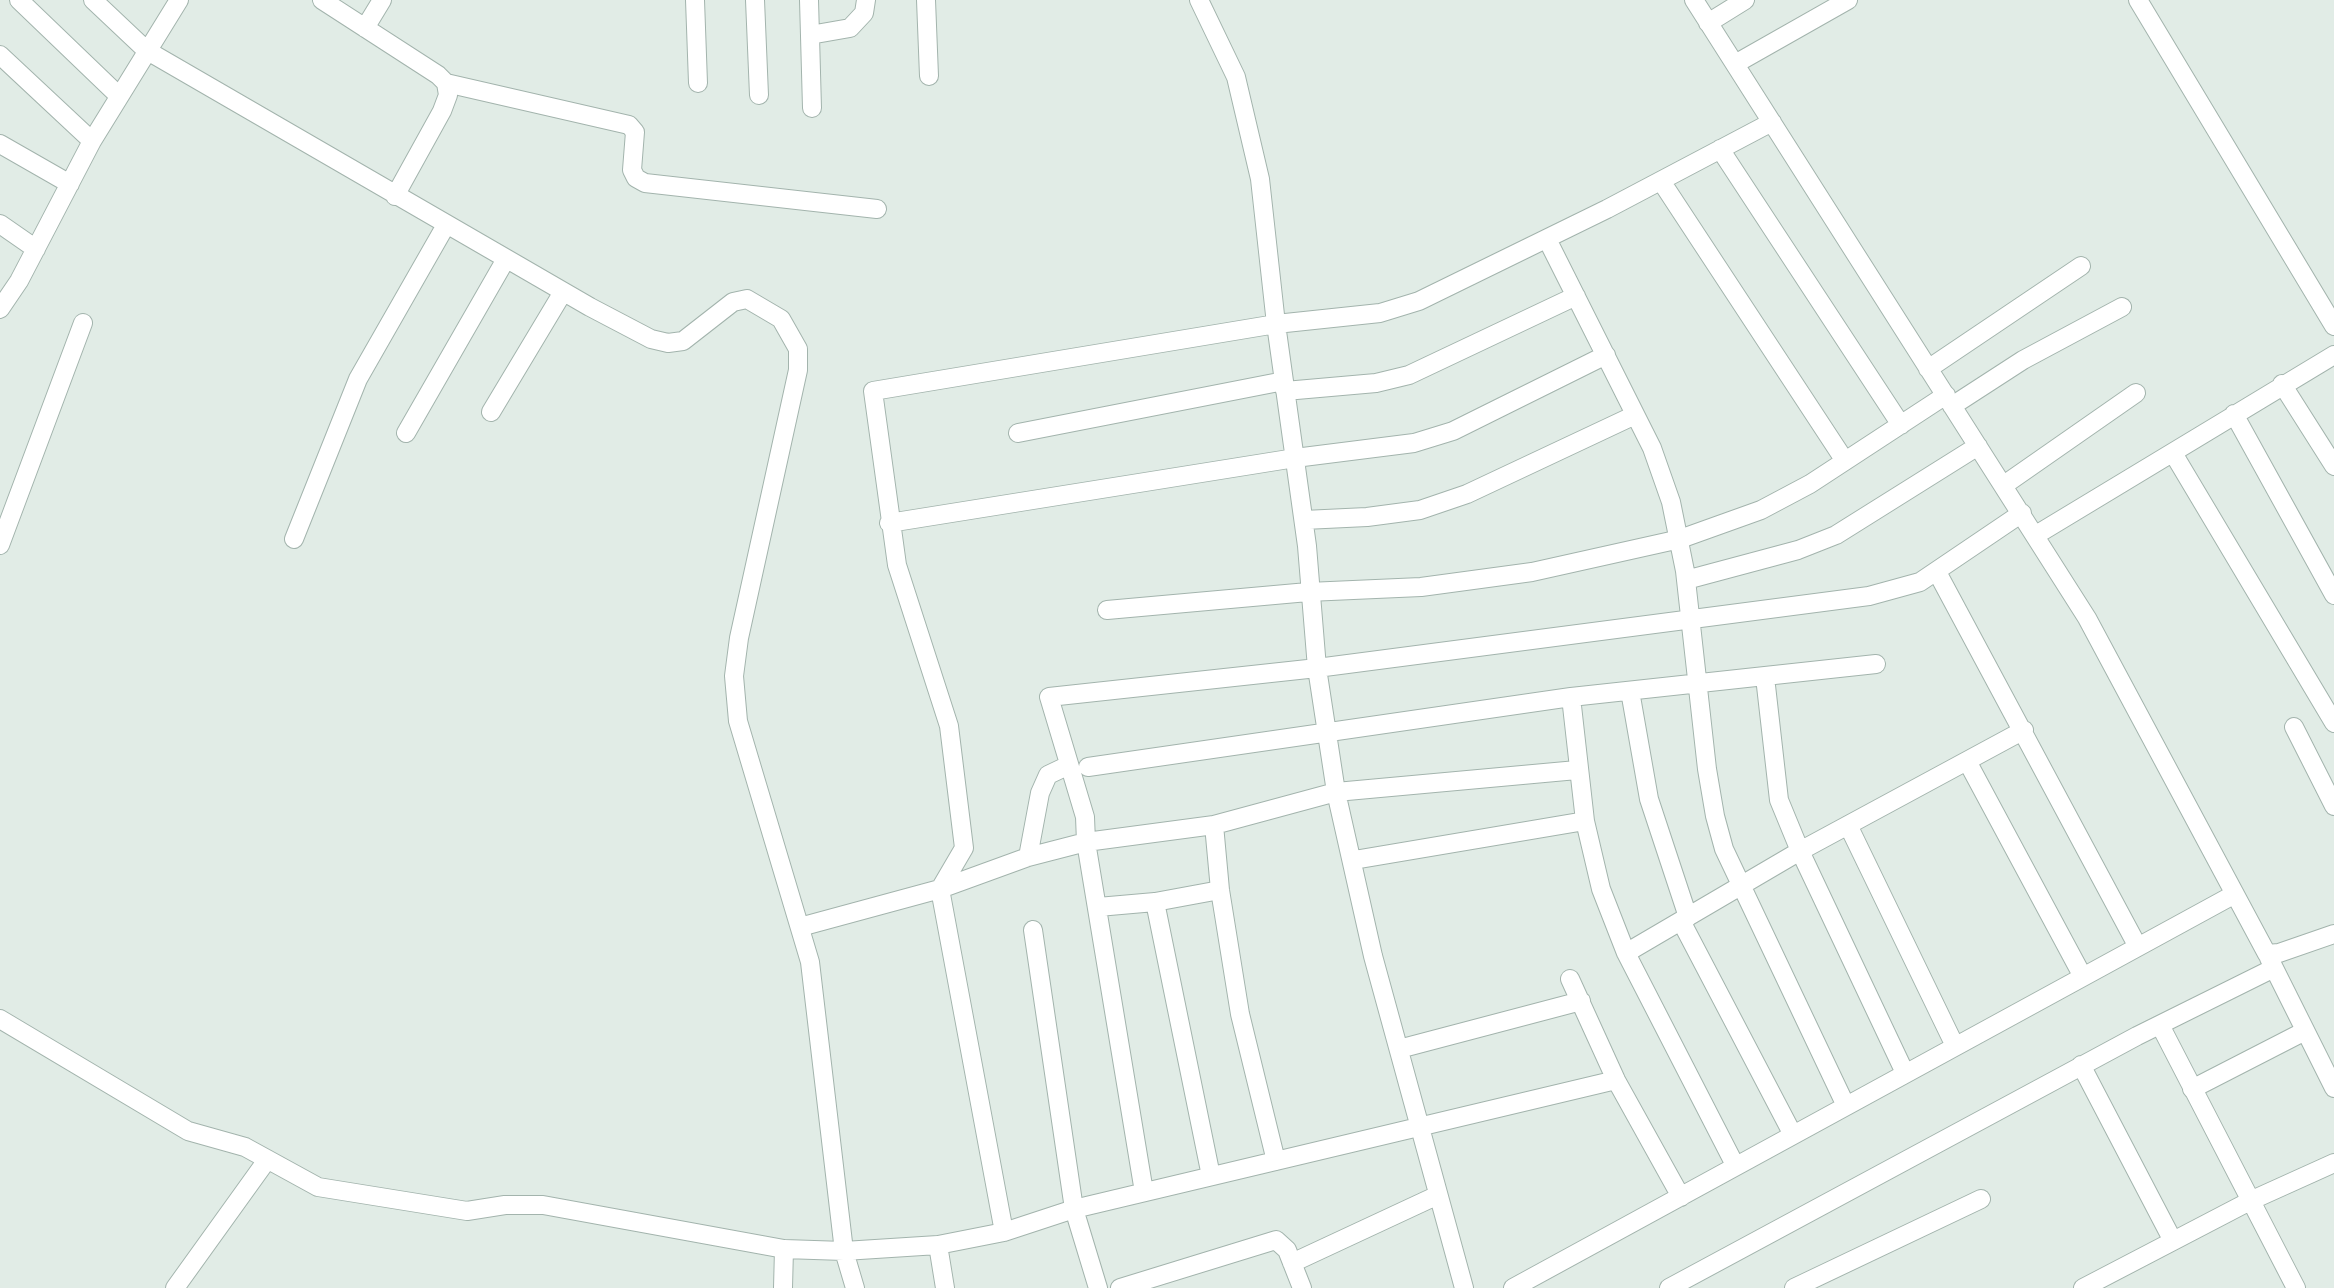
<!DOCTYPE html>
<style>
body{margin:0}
canvas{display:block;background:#e1ece6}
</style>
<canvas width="2334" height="1288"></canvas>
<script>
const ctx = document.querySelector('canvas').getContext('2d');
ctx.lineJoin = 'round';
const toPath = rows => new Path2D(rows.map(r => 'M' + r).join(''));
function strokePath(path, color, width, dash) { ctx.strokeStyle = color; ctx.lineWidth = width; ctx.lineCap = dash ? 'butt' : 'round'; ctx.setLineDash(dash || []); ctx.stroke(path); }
const minor = toPath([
 [19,0,119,96],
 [93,0,146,50,590,307,651,339,668,343,683,341,733,302,747,299,781,319,798,349,798,370,739,638,734,676,738,721,810,962,844,1251,938,1245,945,1288],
 [322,0,438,75,446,83,448,95,442,111,395,196],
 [695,0,698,83],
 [755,0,759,95],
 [809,0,812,108],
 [926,0,929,76],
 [1199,0,1236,77,1260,179,1276,324,1307,546,1317,668,1336,792,1373,956,1464,1288],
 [1694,0,2087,618,2267,954,2279,953,2334,934],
 [2138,0,2334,326],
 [1708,23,1745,0],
 [365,28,382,0],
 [810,35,850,28,864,13,866,0],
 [0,55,92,141],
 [1735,64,1848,0],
 [446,83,629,125,635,132,632,170,636,178,645,183,877,209],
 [0,144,70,184],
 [1720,149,1901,425],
 [1661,181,1845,461],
 [0,224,36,249],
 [1547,239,1652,448,1671,502,1685,571,1707,769,1715,816,1724,849,1846,1106],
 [0,309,19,281,92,141,179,0],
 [1928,369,2081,266],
 [2282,384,2334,466],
 [1285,391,1376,383,1409,375,1576,296],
 [1952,406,2023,360,2122,307],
 [491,412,563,292],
 [2234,414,2334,595],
 [406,433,506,259],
 [1018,433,1284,381],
 [2173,453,2334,723],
 [2004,485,2136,393],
 [1304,520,1367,517,1420,510,1467,494,1635,415],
 [889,523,1295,458,1414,443,1453,431,1606,355],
 [2036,535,2334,355],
 [294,539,358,379,446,225],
 [0,545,83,323],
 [1937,572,2138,947],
 [1686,580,1798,550,1836,535,1978,446],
 [1107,610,1308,592,1421,587,1532,572,1680,539,1761,510,1810,484,1946,395],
 [1765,677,1779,800,1800,851,1905,1073],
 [1630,691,1649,799,1688,917],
 [1571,697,1585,821,1601,889,1626,953,1735,1165],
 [2294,727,2334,806],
 [1967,761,2082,975],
 [1088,767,1571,697,1876,664],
 [1214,825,1220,890,1240,1014,1276,1161],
 [1848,825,1955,1046],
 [1028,857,1040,793,1048,775,1069,765],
 [1354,860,1585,821],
 [1155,902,1211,1176],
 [1098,907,1155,902,1220,890],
 [1681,921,1792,1133],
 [800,927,940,889,1028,857,1086,842,1214,825,1336,792,1577,770],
 [1033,930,1074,1209,1098,1288],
 [1626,953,1800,851,2024,730],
 [2269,958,2334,1088],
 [1570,979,1616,1080,1681,1197],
 [0,1019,188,1131,245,1147,318,1187,467,1211,505,1205,543,1205,784,1249,844,1251,855,1288],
 [2160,1025,2296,1288],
 [1399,1049,1581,1001],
 [2081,1065,2173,1241],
 [2192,1089,2305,1031],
 [1144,1192,1086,842,1085,817,1049,697,1317,668,1869,596,1920,582,2022,513],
 [1004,1232,940,889,964,848,949,726,897,565,873,391,1276,324,1380,313,1419,301,1607,209,1772,122],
 [938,1245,1004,1232,1074,1209,1616,1080],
 [1292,1263,1438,1195],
 [175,1288,267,1160],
 [783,1288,784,1249],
 [1120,1288,1276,1240,1287,1250,1302,1288],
 [1513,1288,2235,894],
 [1669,1288,2137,1036,2274,968],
 [1794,1288,1981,1199],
 [2083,1288,2250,1201,2334,1163]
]);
strokePath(minor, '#a3b4ad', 20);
strokePath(minor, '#fff', 18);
</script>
